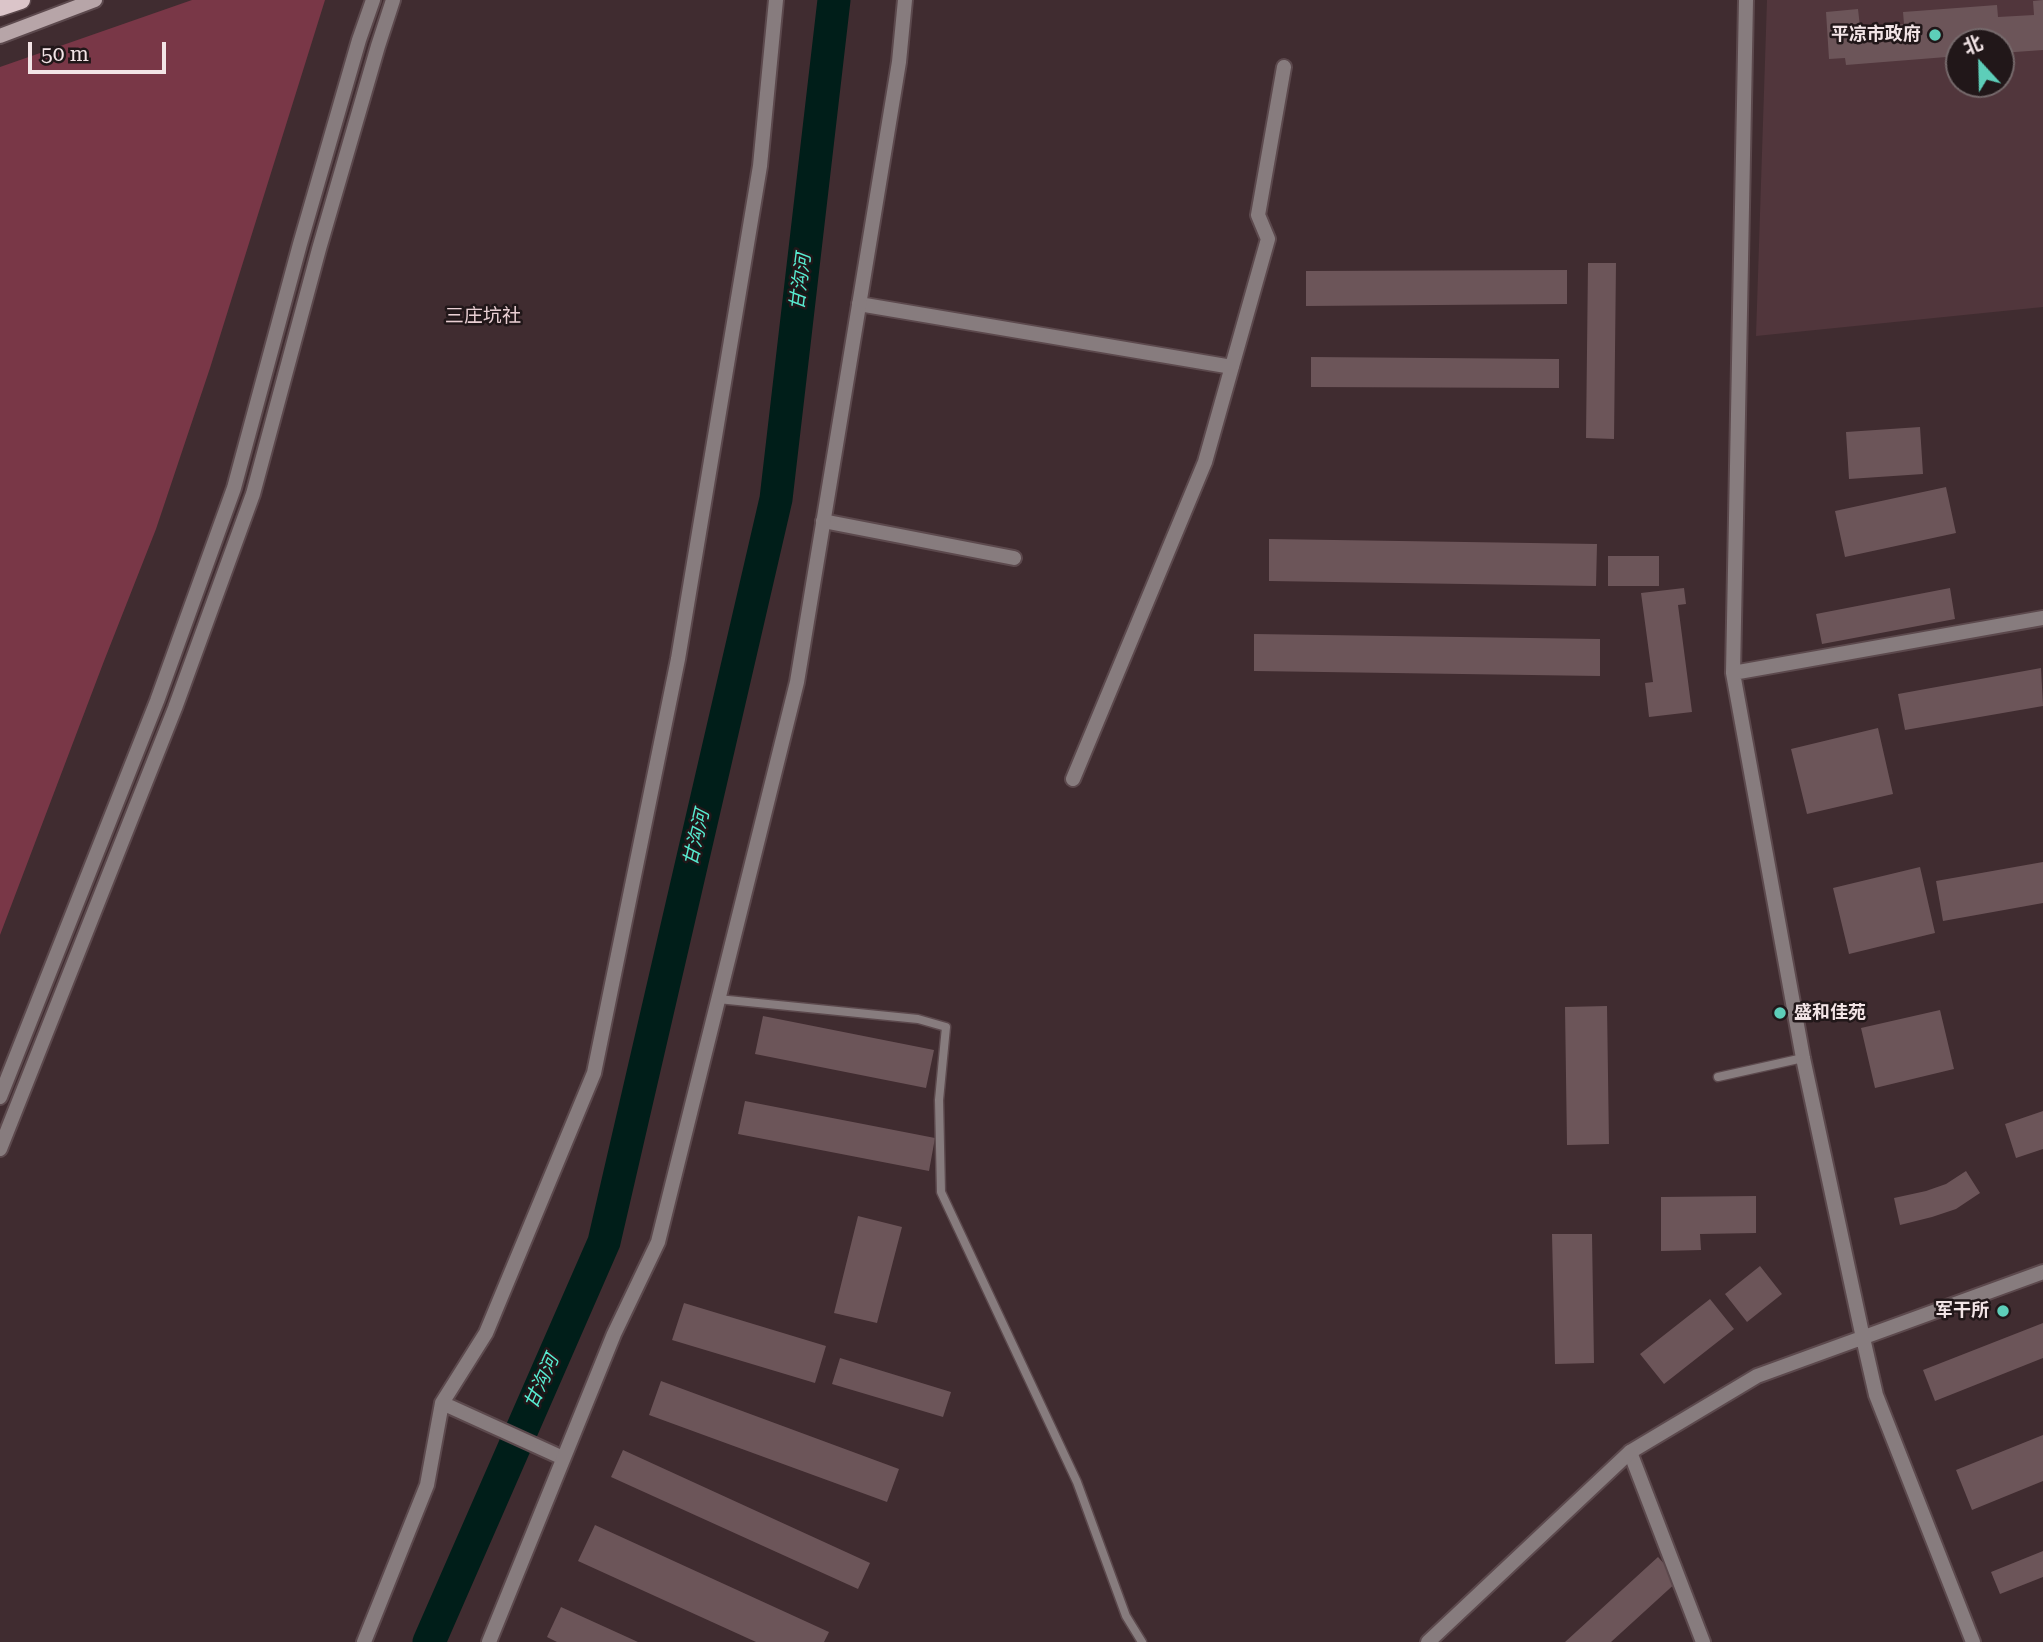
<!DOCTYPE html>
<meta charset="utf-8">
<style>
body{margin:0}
#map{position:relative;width:2043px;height:1642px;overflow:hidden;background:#402c30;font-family:"Roboto Serif","Noto Sans SC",serif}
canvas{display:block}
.north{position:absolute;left:1945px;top:28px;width:70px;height:70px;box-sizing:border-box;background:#211719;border:2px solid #75696b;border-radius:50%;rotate:338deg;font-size:19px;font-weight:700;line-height:28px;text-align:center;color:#f2e4e6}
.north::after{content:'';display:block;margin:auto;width:24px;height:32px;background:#5dceb9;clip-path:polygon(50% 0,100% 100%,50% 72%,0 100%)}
.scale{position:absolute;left:28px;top:42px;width:138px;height:32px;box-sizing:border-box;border:4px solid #f2e4e6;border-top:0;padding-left:9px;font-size:21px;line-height:24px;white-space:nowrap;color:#f2e4e6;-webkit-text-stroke:5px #211719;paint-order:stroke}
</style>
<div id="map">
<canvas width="2043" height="1642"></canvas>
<div class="north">北</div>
<div class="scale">50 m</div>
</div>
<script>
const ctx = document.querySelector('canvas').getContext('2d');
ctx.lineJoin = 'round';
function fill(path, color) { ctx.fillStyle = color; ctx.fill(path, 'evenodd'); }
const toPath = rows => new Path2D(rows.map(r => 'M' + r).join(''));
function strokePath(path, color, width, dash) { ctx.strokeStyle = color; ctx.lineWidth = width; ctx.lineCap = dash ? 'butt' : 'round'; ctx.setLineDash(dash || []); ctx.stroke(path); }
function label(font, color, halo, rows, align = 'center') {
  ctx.font = font + ' "Roboto Serif","Noto Sans SC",serif'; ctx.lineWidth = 5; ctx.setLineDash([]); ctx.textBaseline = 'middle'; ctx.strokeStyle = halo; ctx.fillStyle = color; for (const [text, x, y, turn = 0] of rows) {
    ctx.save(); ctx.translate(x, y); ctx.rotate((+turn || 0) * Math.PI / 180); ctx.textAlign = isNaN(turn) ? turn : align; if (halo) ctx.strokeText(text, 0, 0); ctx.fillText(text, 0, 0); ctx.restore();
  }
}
fill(toPath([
 [1767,0,2043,0,2043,307,1756,336],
 [1959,42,2001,42,2001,84,1959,84]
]), '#51363c');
fill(toPath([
 [192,0,325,0,210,368,156,529,104,661,0,935,0,67]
]), '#793747');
strokePath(toPath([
 [429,1642,604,1242,776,499,834,0]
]), '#001e19', 33);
fill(toPath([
 [2043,0,2043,50,2001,53,2001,42,1959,42,1959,56,1846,65,1845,58,1829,59,1826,12,1858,9,1860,27,1904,24,1903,12,1997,5,1998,17,2034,15,2033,1],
 [1588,263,1616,263,1614,439,1586,438],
 [1567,270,1567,304,1306,306,1306,271],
 [1311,357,1559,359,1559,388,1311,387],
 [1920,427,1923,474,1849,479,1846,432],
 [1946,487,1956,533,1845,557,1835,511],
 [1269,539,1597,544,1596,586,1269,581],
 [1608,556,1659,556,1659,586,1608,586],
 [1684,588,1686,604,1678,605,1692,712,1649,717,1645,683,1653,682,1641,593],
 [1950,588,1955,619,1822,644,1816,614],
 [1254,634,1600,639,1600,676,1254,671],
 [2041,668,2043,706,1905,730,1898,694],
 [1878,728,1893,794,1807,814,1791,749],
 [2043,862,2043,903,1943,921,1936,881],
 [1920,867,1935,933,1849,954,1833,888],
 [1607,1006,1609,1144,1567,1145,1565,1007],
 [1940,1010,1954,1069,1875,1088,1861,1028],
 [763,1016,934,1050,926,1088,755,1054],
 [745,1101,935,1138,929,1171,738,1134],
 [2043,1111,2043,1149,2016,1158,2005,1124],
 [1966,1171,1980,1193,1956,1209,1932,1217,1900,1225,1894,1198,1926,1191,1946,1184],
 [1756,1196,1756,1233,1700,1234,1701,1250,1661,1251,1661,1197],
 [858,1216,902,1227,877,1323,834,1313],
 [1552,1234,1592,1234,1594,1363,1555,1364],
 [1760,1266,1782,1294,1747,1322,1725,1294],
 [1710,1299,1734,1329,1664,1384,1640,1354],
 [684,1303,826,1346,815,1383,672,1340],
 [2043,1323,2043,1358,1935,1401,1923,1370],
 [840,1358,951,1392,943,1417,832,1384],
 [661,1381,899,1469,887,1502,649,1415],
 [2043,1435,2043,1481,1972,1510,1956,1470],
 [623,1450,870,1563,858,1589,611,1477],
 [595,1525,829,1632,824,1642,756,1642,578,1561],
 [2043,1551,2043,1577,2000,1594,1991,1572],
 [1658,1557,1679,1580,1611,1642,1565,1642],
 [561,1607,638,1642,557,1642,547,1637]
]), '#6c5559');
const service = toPath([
 [718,999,918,1019,946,1027,939,1100,941,1192,1077,1482,1126,1616,1142,1642],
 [1718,1077,1803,1058]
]);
const minor = toPath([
 [859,304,1232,367],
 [823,521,1014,558],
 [1073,779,1205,462,1268,239,1258,215,1284,67],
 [442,1403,563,1458],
 [1630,1452,1703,1642],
 [364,1642,427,1485,442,1403,486,1333,594,1073,678,659,760,166,776,0]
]);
const tertiary = toPath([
 [1746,0,1733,673,1803,1058,1863,1338,1876,1395,1973,1642],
 [1733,673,2043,618],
 [0,1097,157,701,234,488,300,244,359,40,373,0],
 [0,1149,175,708,253,494,319,249,378,46,393,0],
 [489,1642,614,1334,658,1242,797,682,899,62,905,0],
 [1428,1642,1630,1452,1757,1376,2043,1272]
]);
const secondary = toPath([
 [0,36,95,0]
]);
const primary = toPath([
 [0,7,21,0]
]);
strokePath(service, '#5c494d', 11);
strokePath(minor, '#5c494d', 18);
strokePath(tertiary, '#5c494d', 18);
strokePath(secondary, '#5c494d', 18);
strokePath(primary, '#5c494d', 21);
strokePath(service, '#877c7e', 8);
strokePath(minor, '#877c7e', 14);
strokePath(tertiary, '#877c7e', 14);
strokePath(secondary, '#b7a5a8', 14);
strokePath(primary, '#dbc5c9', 18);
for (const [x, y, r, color] of [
 [1935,35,7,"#5dceb9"],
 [1780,1013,7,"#5dceb9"],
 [2003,1311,7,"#5dceb9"]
]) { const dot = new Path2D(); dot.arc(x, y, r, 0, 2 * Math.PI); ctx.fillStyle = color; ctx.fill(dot); strokePath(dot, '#211719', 2.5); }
label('bold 18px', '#f2e4e6', '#211719', [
 ["平凉市政府",1921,35],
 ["盛和佳苑",1794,1013,"left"],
 ["军干所",1989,1311]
], 'right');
label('italic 19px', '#57ecd1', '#211719', [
 ["甘沟河",801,282,-83],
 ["甘沟河",697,838,-77],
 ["甘沟河",542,1382,-66]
]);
label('19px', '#e9cfd3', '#211719', [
 ["三庄坑社",483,316]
]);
</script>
